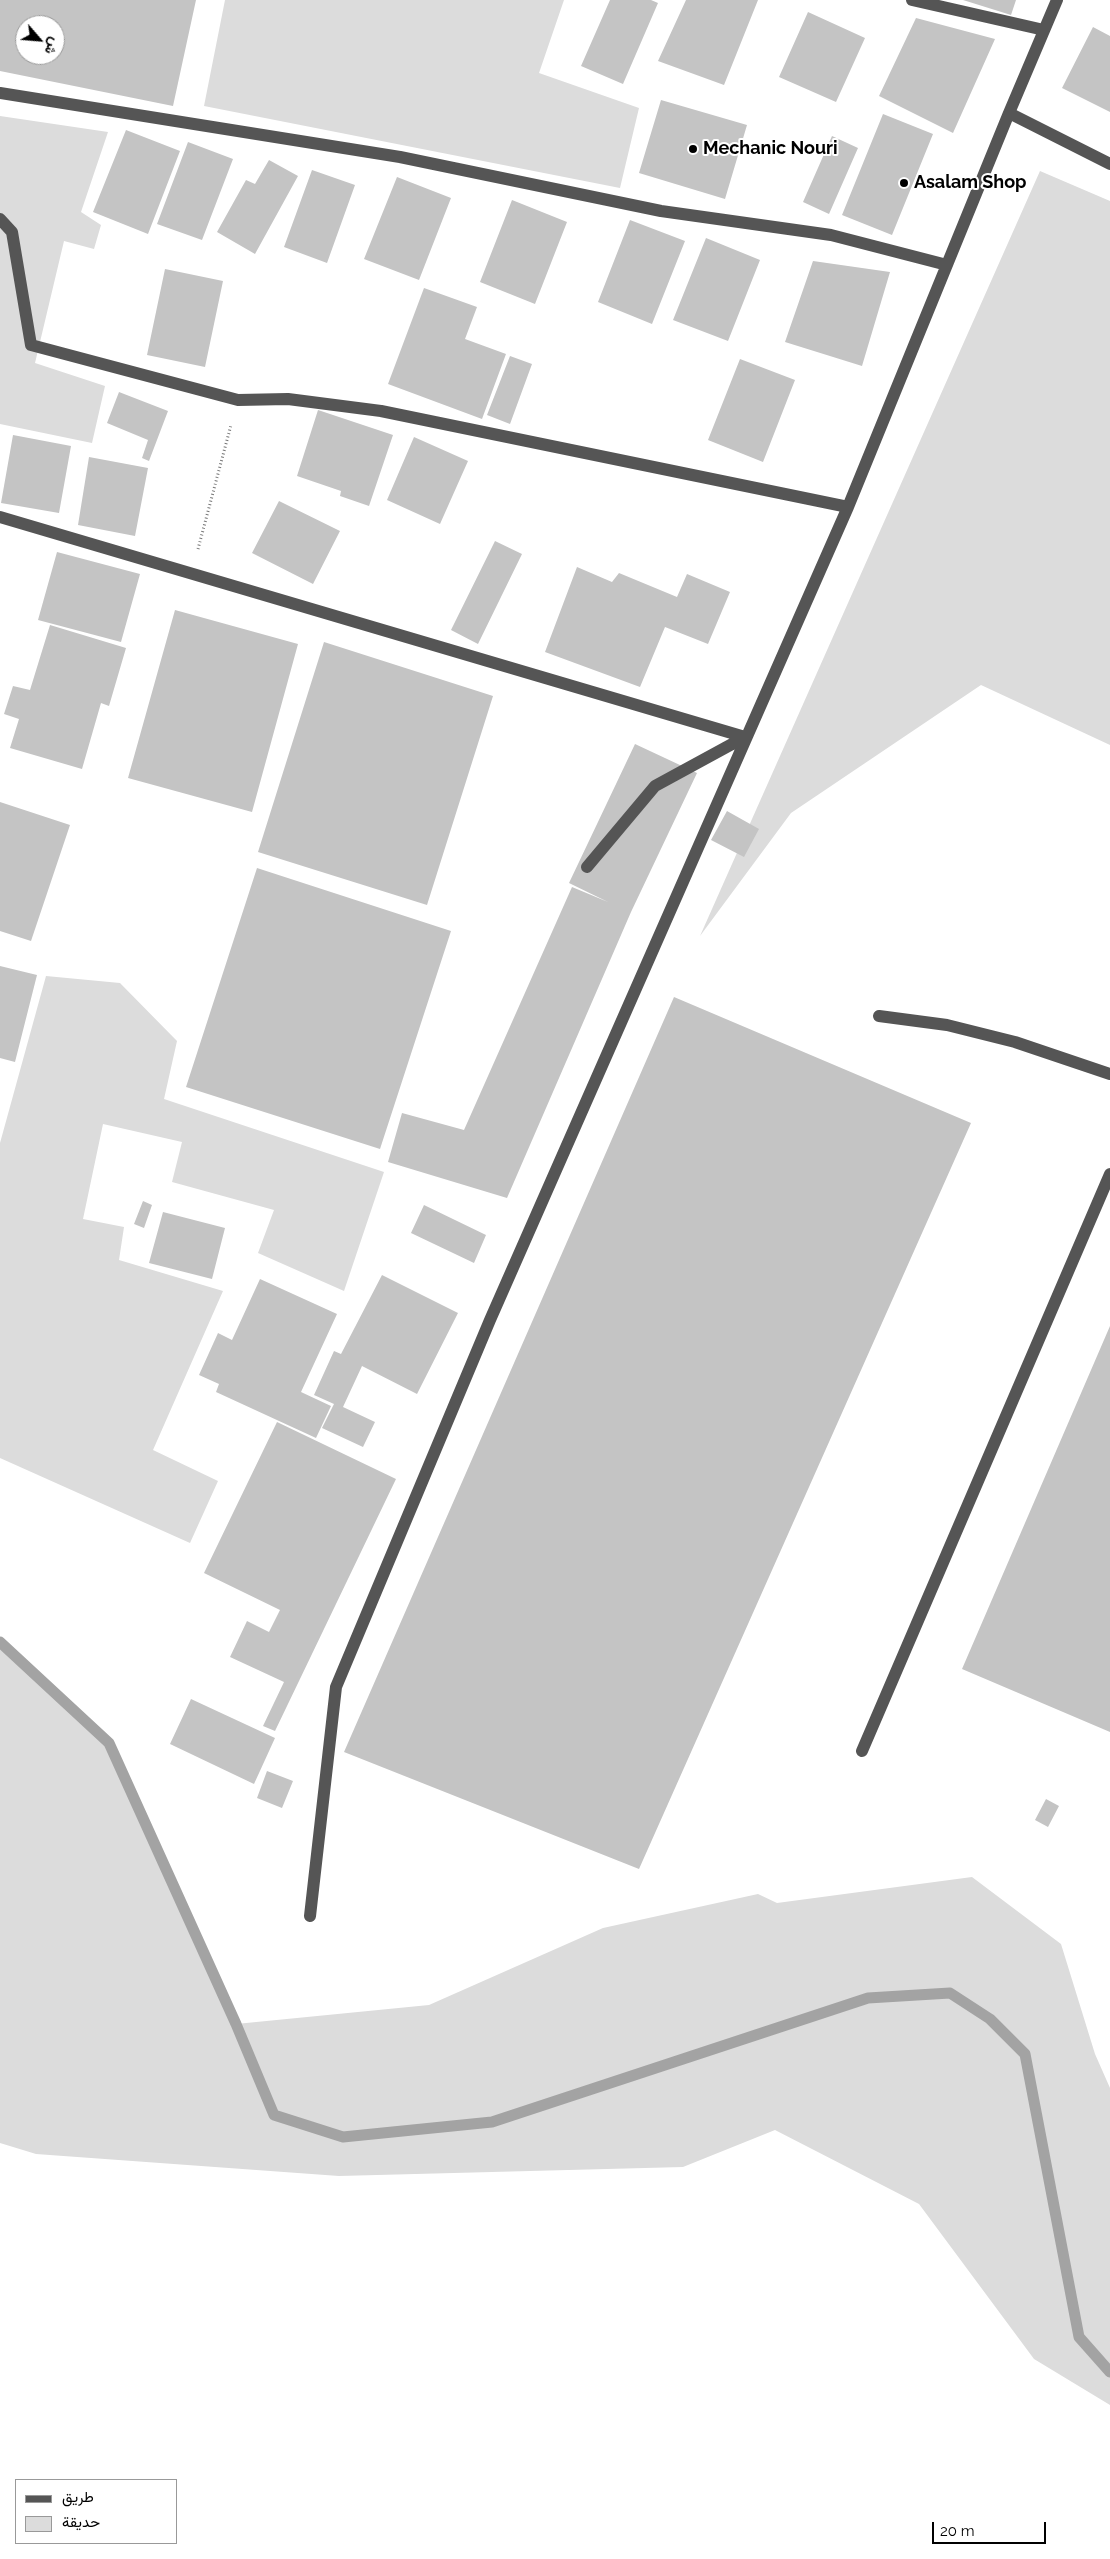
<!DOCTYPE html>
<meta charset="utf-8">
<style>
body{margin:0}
#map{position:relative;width:1110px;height:2559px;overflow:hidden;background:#fff;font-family:Raleway,Vazirmatn,sans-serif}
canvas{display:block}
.legend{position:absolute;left:15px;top:2479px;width:162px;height:65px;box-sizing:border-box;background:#fff;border:1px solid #999;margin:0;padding:6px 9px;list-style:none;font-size:15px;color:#000}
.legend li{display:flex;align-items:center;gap:10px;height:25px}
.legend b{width:25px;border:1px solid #999}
.north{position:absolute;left:15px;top:15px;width:50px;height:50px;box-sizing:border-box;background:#fff;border:1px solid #999;border-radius:50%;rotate:117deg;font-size:14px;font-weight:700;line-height:20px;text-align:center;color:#000}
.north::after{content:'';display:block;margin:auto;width:18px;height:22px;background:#000;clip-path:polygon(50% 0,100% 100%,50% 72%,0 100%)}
.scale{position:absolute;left:932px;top:2522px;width:114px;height:22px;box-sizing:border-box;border:2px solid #000;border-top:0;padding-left:6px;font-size:15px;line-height:18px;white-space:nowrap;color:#000;-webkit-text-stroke:4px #fff;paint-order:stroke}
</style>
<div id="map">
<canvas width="1110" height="2559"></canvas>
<ul class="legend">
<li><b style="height:6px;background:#555"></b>طريق</li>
<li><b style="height:14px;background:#dcdcdc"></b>حديقة</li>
</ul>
<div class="north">ش</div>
<div class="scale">20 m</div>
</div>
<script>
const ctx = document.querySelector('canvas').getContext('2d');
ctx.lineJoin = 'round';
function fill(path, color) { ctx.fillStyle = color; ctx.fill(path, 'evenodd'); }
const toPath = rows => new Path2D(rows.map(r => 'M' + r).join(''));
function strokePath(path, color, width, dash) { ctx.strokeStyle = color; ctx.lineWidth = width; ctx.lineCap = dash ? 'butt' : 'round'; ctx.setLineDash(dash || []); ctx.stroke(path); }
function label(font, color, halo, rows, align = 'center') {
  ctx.font = font + ' Raleway,sans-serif'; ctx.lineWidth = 4; ctx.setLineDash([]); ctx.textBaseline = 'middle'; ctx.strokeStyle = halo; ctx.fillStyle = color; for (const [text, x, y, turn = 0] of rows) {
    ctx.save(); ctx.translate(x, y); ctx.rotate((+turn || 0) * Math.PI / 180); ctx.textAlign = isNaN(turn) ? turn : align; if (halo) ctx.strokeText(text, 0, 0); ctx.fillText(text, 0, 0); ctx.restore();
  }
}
fill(toPath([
 [225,0,564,0,539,73,639,108,620,188,204,106],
 [0,116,108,132,81,212,101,225,94,249,64,241,35,363,105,386,92,443,0,424],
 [1040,171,1110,201,1110,745,981,685,791,813,700,936],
 [46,976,120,983,177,1041,164,1099,384,1172,344,1291,258,1253,274,1210,172,1182,182,1142,103,1124,83,1219,124,1227,119,1260,223,1291,153,1450,218,1481,190,1543,0,1458,0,1143],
 [0,1642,109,1743,236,2024,429,2005,603,1928,758,1894,777,1903,972,1877,1061,1944,1095,2054,1110,2088,1110,2405,1034,2359,919,2204,775,2130,683,2167,339,2176,36,2154,0,2143]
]), '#dcdcdc');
strokePath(toPath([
 [0,1642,109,1743,236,2024,274,2115,343,2137,492,2122,868,1998,950,1993,990,2019,1025,2054,1079,2337,1110,2372]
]), '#a3a3a3', 11);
fill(toPath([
 [0,0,196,0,173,106,0,71],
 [25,25,55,25,55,55,25,55],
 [610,0,651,0,658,3,623,84,581,66],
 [686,0,758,0,724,85,658,61],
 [963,0,1016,0,1011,15],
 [808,12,865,38,836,102,779,77],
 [916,18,995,39,953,133,879,96],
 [1093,27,1110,36,1110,112,1062,88],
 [661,100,747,125,725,199,639,173],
 [883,114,933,134,892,235,842,215],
 [126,130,180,151,148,234,93,212],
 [832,136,858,148,829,214,803,202],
 [188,142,233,159,202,240,157,224],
 [269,160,298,176,255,254,217,232,246,180,255,184],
 [312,170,355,185,327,263,284,247],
 [397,177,451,198,419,280,364,259],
 [512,200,567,222,535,304,480,282],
 [630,220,685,241,652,324,598,302],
 [706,238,760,260,728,341,673,320],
 [813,261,890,272,862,366,785,342],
 [165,269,223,281,205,367,147,355],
 [424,288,477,307,465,339,506,354,482,419,388,384],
 [510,356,532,364,510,424,487,415],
 [740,359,795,380,763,462,708,440],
 [119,392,168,411,149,461,142,458,148,440,107,423],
 [318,410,393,435,369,506,340,496,341,491,297,476],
 [13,435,71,446,59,513,1,503],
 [414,437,468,461,440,524,387,500],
 [89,457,148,468,135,536,78,525],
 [279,501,340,531,313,584,252,553],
 [495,541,522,554,478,644,451,630],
 [57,552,140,574,121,642,38,620],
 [577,567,612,582,619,573,677,597,687,574,730,592,708,644,665,627,640,687,545,652],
 [175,610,298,644,252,812,128,778],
 [50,625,126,648,109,706,101,703,82,769,10,748,19,719,4,714,13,686,30,690],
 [324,642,493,696,427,905,258,852],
 [635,744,697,773,631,912,507,1198,388,1162,402,1113,464,1130,572,887,608,902,569,883],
 [0,802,70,825,31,941,0,931],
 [727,811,759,829,744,857,711,840],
 [257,868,451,931,380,1149,186,1087],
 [0,966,37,975,15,1062,0,1058],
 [674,997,971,1123,639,1869,344,1752],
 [143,1201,152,1205,144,1228,134,1224],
 [424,1205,486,1235,474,1263,411,1233],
 [163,1212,225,1228,212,1279,149,1263],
 [382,1275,458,1313,417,1394,362,1366,343,1407,375,1422,363,1447,322,1428,334,1404,314,1395,334,1351,341,1354],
 [260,1279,337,1314,301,1392,331,1406,316,1438,216,1392,219,1384,199,1375,218,1333,232,1340],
 [1110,1326,1110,1732,962,1669],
 [277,1422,396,1479,275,1731,263,1726,284,1682,230,1657,247,1621,269,1632,280,1610,204,1573],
 [191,1699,275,1738,254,1784,170,1744],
 [267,1771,293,1781,282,1808,257,1798],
 [1046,1799,1059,1806,1048,1827,1035,1820]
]), '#c4c4c4');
strokePath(toPath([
 [198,549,231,425]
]), '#777', 3, [1, 2.5]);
strokePath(toPath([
 [912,0,1044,30],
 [1057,0,1009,113,1110,164],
 [0,93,400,157,661,211,831,235,947,265],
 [0,219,12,232,31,345,238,400,288,399,381,411,848,507],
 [0,517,745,737],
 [587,867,655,786,745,737],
 [879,1016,947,1025,1015,1042,1110,1074],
 [862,1751,1110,1174],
 [310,1916,336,1687,490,1320,848,507,1009,113]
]), '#555', 12);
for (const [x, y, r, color] of [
 [693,149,5,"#000"],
 [904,183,5,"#000"]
]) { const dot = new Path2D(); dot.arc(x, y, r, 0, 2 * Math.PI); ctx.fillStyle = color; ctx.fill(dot); strokePath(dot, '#fff', 2); }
label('bold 18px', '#000', '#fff', [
 ["Mechanic Nouri",703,149],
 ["Asalam Shop",914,183]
], 'left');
</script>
